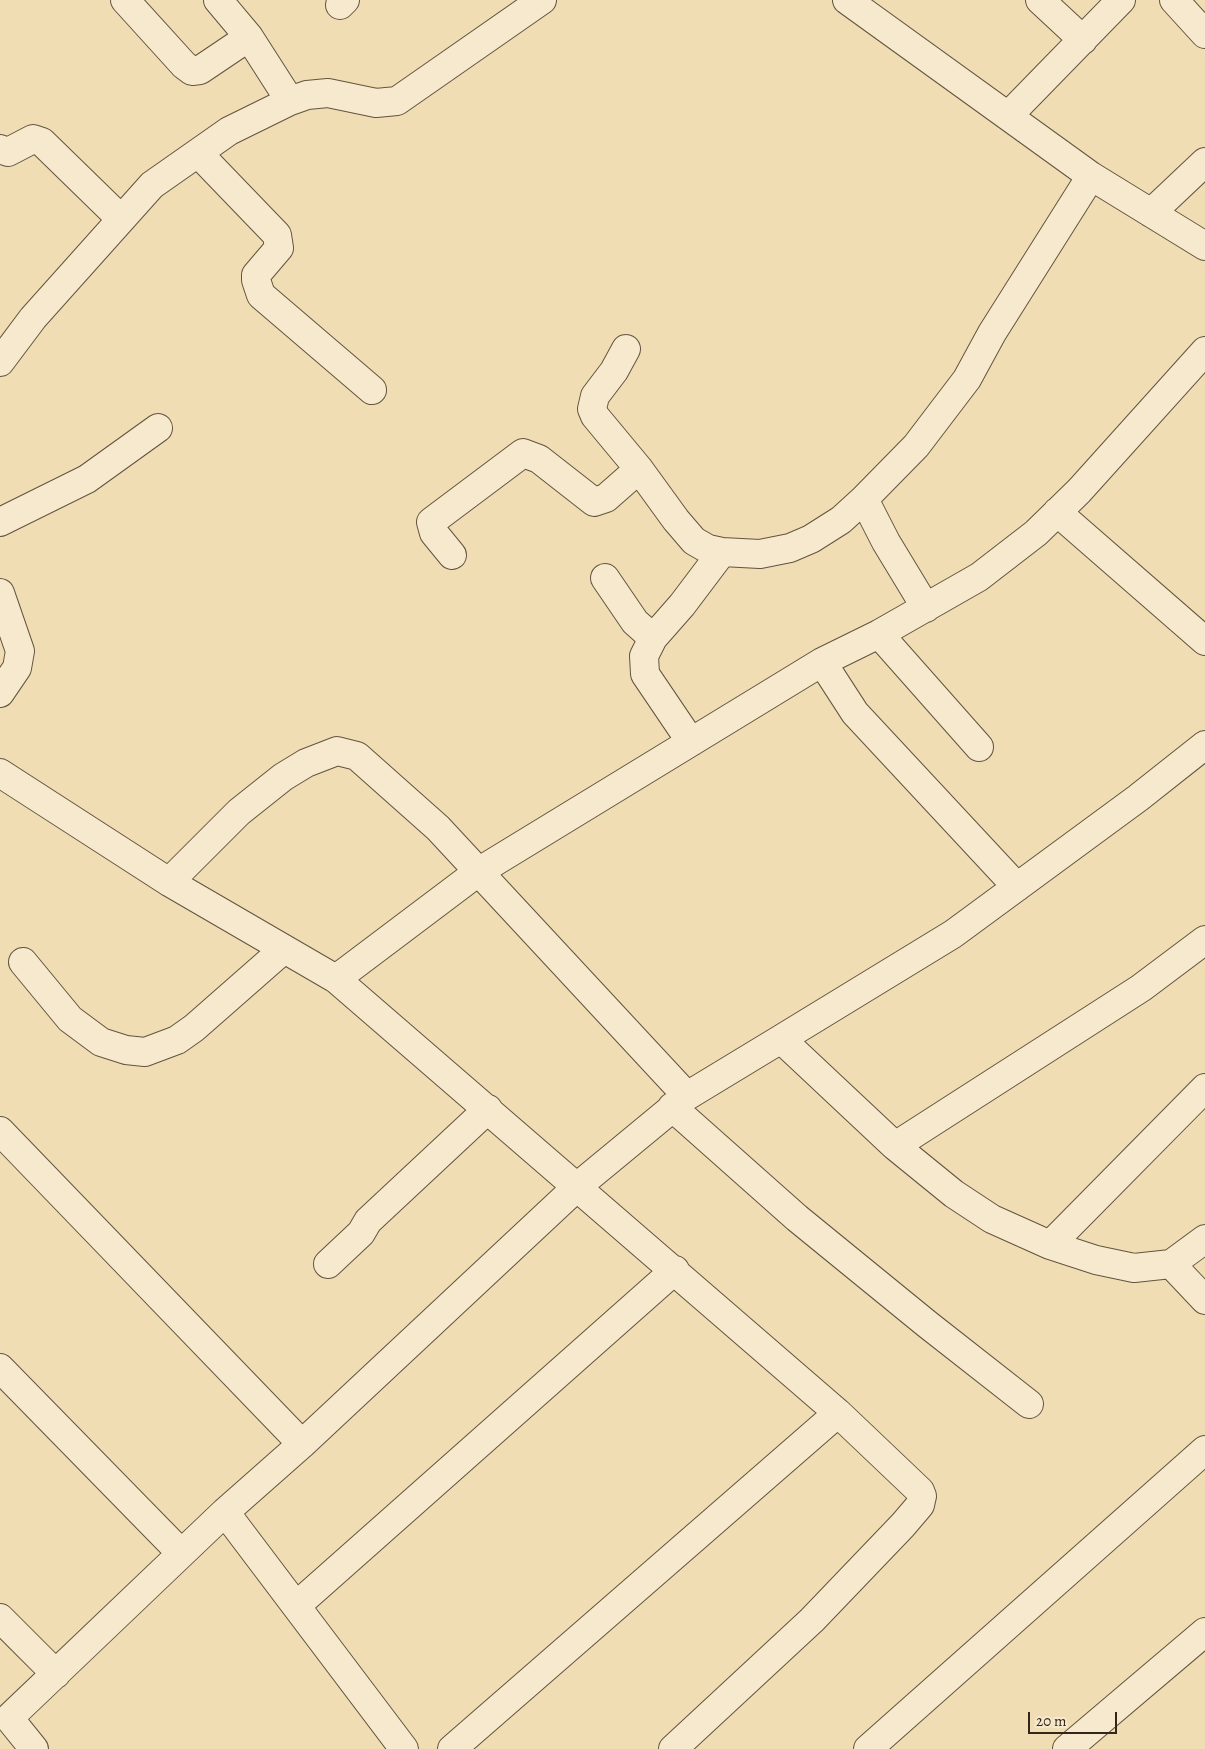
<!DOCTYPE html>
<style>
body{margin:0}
#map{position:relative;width:1205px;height:1749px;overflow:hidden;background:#f1ddb4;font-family:Alegreya,serif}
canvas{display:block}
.scale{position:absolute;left:1028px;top:1712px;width:89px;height:22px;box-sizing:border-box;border:2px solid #332618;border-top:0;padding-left:6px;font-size:15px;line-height:18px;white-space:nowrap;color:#332618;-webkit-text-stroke:4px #f6e9ce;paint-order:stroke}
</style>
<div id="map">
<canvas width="1205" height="1749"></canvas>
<div class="scale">20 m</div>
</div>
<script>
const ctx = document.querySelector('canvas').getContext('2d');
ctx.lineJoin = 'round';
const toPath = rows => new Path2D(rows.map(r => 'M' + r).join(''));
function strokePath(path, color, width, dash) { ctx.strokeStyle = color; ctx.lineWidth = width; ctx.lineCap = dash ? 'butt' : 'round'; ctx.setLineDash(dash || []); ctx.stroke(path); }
const minor = toPath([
 [125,0,184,65,192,71,200,70,249,37,290,101],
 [218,0,249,37],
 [847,0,1091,176,1205,246],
 [1040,0,1083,40],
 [1174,0,1205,34],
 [340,5,345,0],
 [1008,116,1121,0],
 [0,149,8,152,33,139,42,142,121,219],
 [198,153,277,235,279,248,256,275,256,280,261,295,372,390],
 [1151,213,1205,162],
 [626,349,614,371,595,396,592,409,595,416,639,469,676,520,694,541,708,549,722,552,760,554,790,548,811,539,841,520,864,499],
 [0,362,33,318,152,185,229,131,290,101,307,95,328,93,376,103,397,101,542,0],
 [1057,512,1205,641],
 [0,522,87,479,158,428],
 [452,555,434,533,431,522,523,453,539,459,594,502,606,498,639,469],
 [605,578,635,622,653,638,682,605,722,552],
 [0,593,20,651,17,668,0,693],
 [926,608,886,542,864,499,916,446,967,379,992,333,1091,176],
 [879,634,979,747],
 [653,638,644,656,645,674,691,742],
 [822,662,855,713,1017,887],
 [0,773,169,882,336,979,838,1413],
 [169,882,239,812,283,777,306,763,337,751,357,756,438,828,687,1096],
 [23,962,70,1019,101,1042,126,1050,145,1052,177,1040,194,1028,284,949],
 [336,979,478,872,822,662,879,634,979,577,1036,533,1079,491,1205,351],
 [781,1039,953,934,1138,798,1205,745],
 [672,1107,797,1218,927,1324,1029,1404],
 [0,1131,302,1444],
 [895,1146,1141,988,1205,940],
 [1205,1239,1171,1264,1205,1300],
 [1050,1245,1205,1088],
 [328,1264,361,1233,368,1221,488,1109],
 [0,1368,181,1553],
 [225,1512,404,1749],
 [296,1606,675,1270],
 [0,1618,56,1674],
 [34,1749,9,1718,225,1512,302,1444,578,1186,687,1096,781,1039,895,1146,954,1194,992,1219,1050,1245,1096,1260,1134,1268,1171,1264],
 [452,1749,838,1413,920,1491,922,1496,920,1505,903,1525,812,1620,673,1749],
 [868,1749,1205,1450],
 [1067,1749,1205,1632]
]);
strokePath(minor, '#62543f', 30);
strokePath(minor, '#f6e9ce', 28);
</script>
